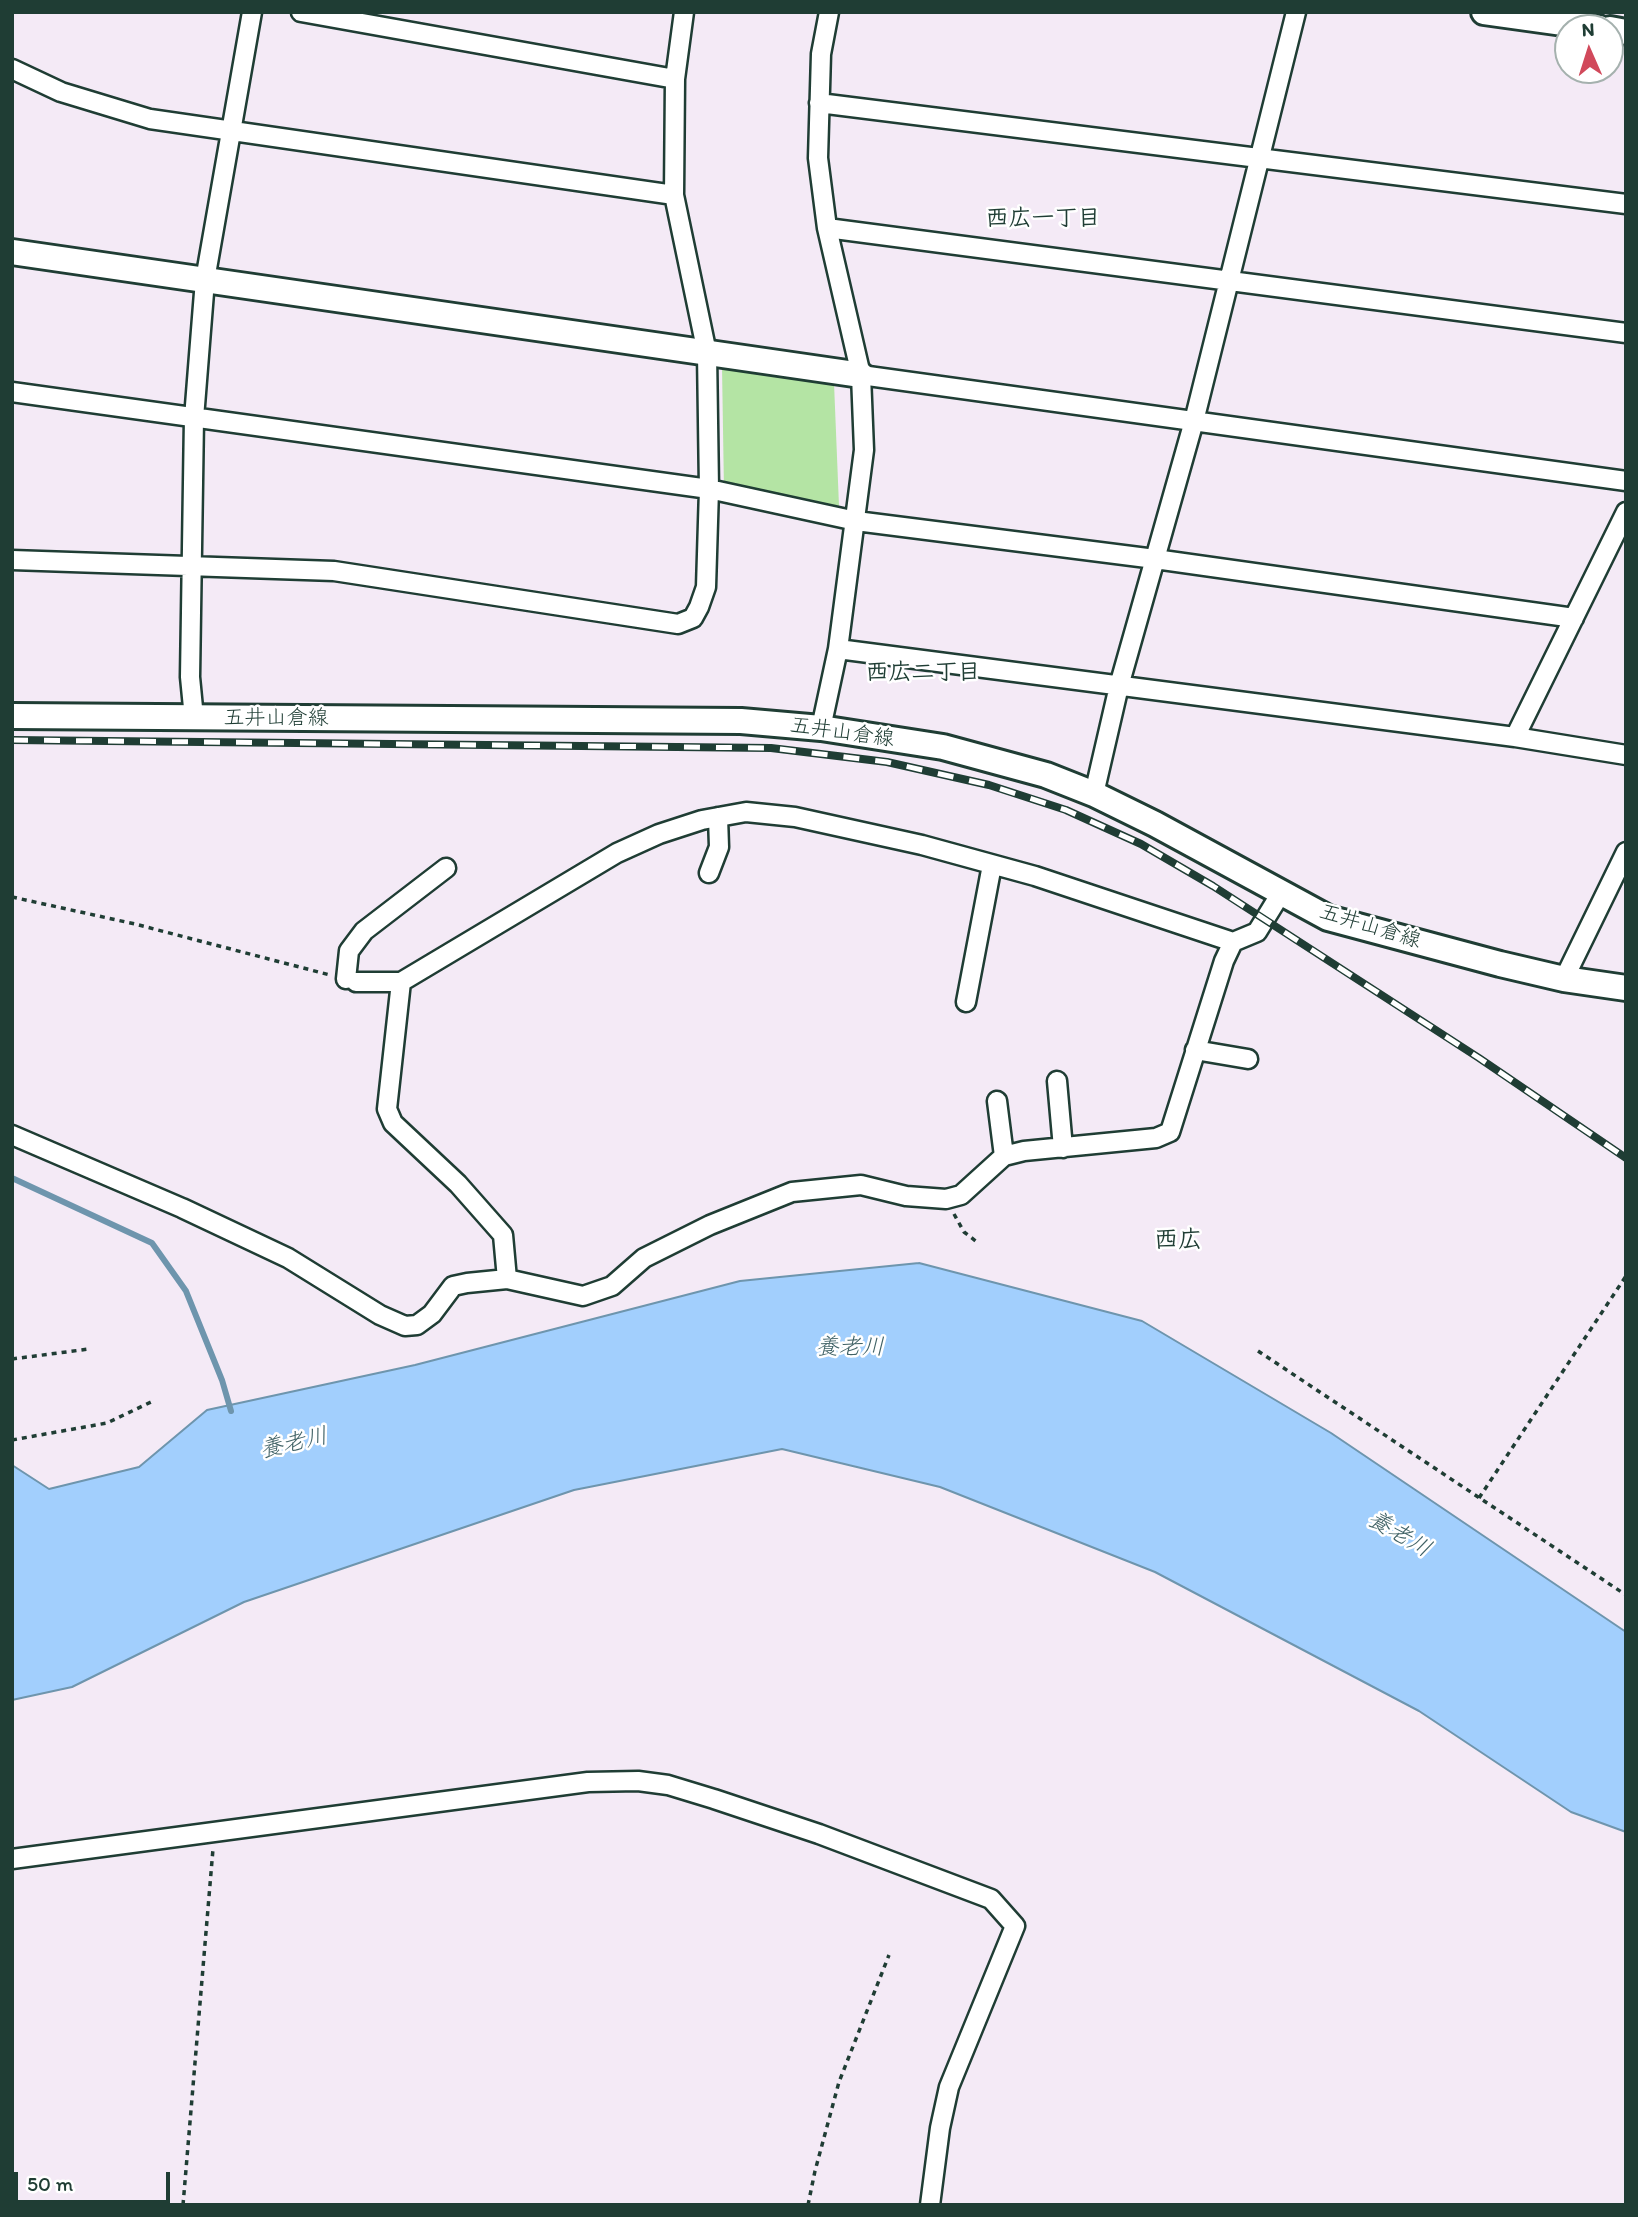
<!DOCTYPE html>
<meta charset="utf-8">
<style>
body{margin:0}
#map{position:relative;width:1638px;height:2217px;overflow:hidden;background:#f4eaf6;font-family:Itim,sans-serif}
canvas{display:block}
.frame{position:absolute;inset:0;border:14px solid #1f3d34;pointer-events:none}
.north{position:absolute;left:1554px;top:14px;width:70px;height:70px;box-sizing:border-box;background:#fff;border:2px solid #a5b1ae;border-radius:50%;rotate:357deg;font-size:19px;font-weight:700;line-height:28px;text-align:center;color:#1f3d34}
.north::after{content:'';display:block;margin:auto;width:24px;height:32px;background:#d1495b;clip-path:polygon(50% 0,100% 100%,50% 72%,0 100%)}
.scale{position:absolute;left:14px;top:2172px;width:156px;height:32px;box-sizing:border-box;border:4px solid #1f3d34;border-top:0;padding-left:9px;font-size:21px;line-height:24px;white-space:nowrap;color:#1f3d34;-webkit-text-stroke:5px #fff;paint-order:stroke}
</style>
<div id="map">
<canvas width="1638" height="2217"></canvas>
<div class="frame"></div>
<div class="north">N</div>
<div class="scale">50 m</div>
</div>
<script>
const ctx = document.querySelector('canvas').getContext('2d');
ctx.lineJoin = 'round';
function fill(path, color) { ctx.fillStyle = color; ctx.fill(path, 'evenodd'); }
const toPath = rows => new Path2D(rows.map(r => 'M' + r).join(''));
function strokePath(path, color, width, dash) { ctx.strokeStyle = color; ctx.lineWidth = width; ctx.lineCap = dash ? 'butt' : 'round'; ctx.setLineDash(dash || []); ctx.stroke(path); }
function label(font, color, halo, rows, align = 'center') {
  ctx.font = font + ' Itim,"Klee One",sans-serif'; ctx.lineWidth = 5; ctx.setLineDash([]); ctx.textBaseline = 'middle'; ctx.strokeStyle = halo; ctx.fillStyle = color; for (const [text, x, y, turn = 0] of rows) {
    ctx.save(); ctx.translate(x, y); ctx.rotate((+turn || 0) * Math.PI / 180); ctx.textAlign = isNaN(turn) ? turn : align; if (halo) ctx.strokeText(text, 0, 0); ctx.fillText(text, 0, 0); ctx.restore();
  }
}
fill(toPath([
 [722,367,834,383,839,506,724,491]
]), '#b4e4a4');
const water = toPath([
 [919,1263,1142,1321,1331,1433,1626,1632,1626,1832,1571,1812,1419,1711,1155,1572,940,1487,782,1449,574,1490,244,1602,72,1687,12,1700,12,1465,49,1489,139,1467,207,1410,415,1365,740,1281,919,1263]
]);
fill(water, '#a2cffd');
strokePath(water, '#6e95ad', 2);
strokePath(toPath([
 [12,1178,152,1243,186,1291,222,1380,231,1411]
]), '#6e95ad', 6);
const street = toPath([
 [301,12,675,79],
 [12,69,61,92,150,119,674,195],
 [819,103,1626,204],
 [827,228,1626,333],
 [861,375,1626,481],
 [12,392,709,489,856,521,1155,559,1574,618],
 [12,560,334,571,678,624,693,618,699,607,706,587,709,489,707,353,674,195,675,79,684,12],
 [838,649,1515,737,1626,755],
 [194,718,190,677,194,418,205,280,252,12],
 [821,728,838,649,864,450,861,375,827,228,818,158,821,54,829,12],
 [1515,737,1626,512],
 [1094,794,1119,686,1194,421,1296,12],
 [709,873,719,847,718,817],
 [346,979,349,951,364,931,446,868],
 [1564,979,1626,852],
 [356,982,401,982,617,853,659,834,702,820,746,812,795,817,922,845,1035,876,1233,942],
 [401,982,387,1109,393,1123,458,1184,503,1235,507,1279],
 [966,1002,992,865],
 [1195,1050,1248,1059],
 [1057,1081,1063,1148],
 [997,1101,1004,1156],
 [12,1135,182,1208,288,1258,380,1315,405,1326,417,1325,432,1314,453,1286,467,1283,507,1279,583,1296,612,1286,644,1258,710,1225,792,1192,861,1185,906,1196,946,1199,961,1195,1004,1156,1024,1151,1156,1138,1170,1132,1224,961,1233,942,1257,932,1281,893],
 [12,1859,588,1782,638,1781,668,1785,714,1799,819,1834,991,1899,1015,1926,949,2087,940,2128,930,2205]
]);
const secondary = toPath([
 [1484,12,1599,28],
 [1610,29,1626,32],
 [12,252,861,375],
 [12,716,741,721,821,728,943,747,1046,775,1094,794,1155,824,1328,918,1500,964,1564,979,1626,988]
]);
strokePath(street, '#1f3d34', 23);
strokePath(secondary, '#1f3d34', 30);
strokePath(toPath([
 [12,897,135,924,330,975],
 [954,1214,964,1232,977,1242],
 [1258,1351,1626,1595],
 [12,1359,89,1349],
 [12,1440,107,1423,151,1402],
 [1479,1498,1626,1276],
 [183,2205,213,1849],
 [808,2205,815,2171,839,2082,889,1955]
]), '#1f3d34', 3.5, [5, 5]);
strokePath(street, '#fff', 18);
strokePath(secondary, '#fff', 24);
const rail = toPath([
 [12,740,771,748,887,762,989,785,1066,810,1141,844,1213,886,1479,1058,1626,1158]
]);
strokePath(rail, '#1f3d34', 8);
strokePath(rail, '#fff', 5, [16]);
label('21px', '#1f3d34', '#fff', [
 ["五井山倉線",276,719],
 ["五井山倉線",842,733,8],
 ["五井山倉線",1370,927,17]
]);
label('bold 23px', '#1f3d34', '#fff', [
 ["西広一丁目",1043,219],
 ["西広二丁目",923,673]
]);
label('italic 23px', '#406266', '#fff', [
 ["養老川",850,1348],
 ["養老川",294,1444,-13],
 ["養老川",1399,1535,30]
]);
label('bold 24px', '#1f3d34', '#fff', [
 ["西広",1178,1241]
]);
</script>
